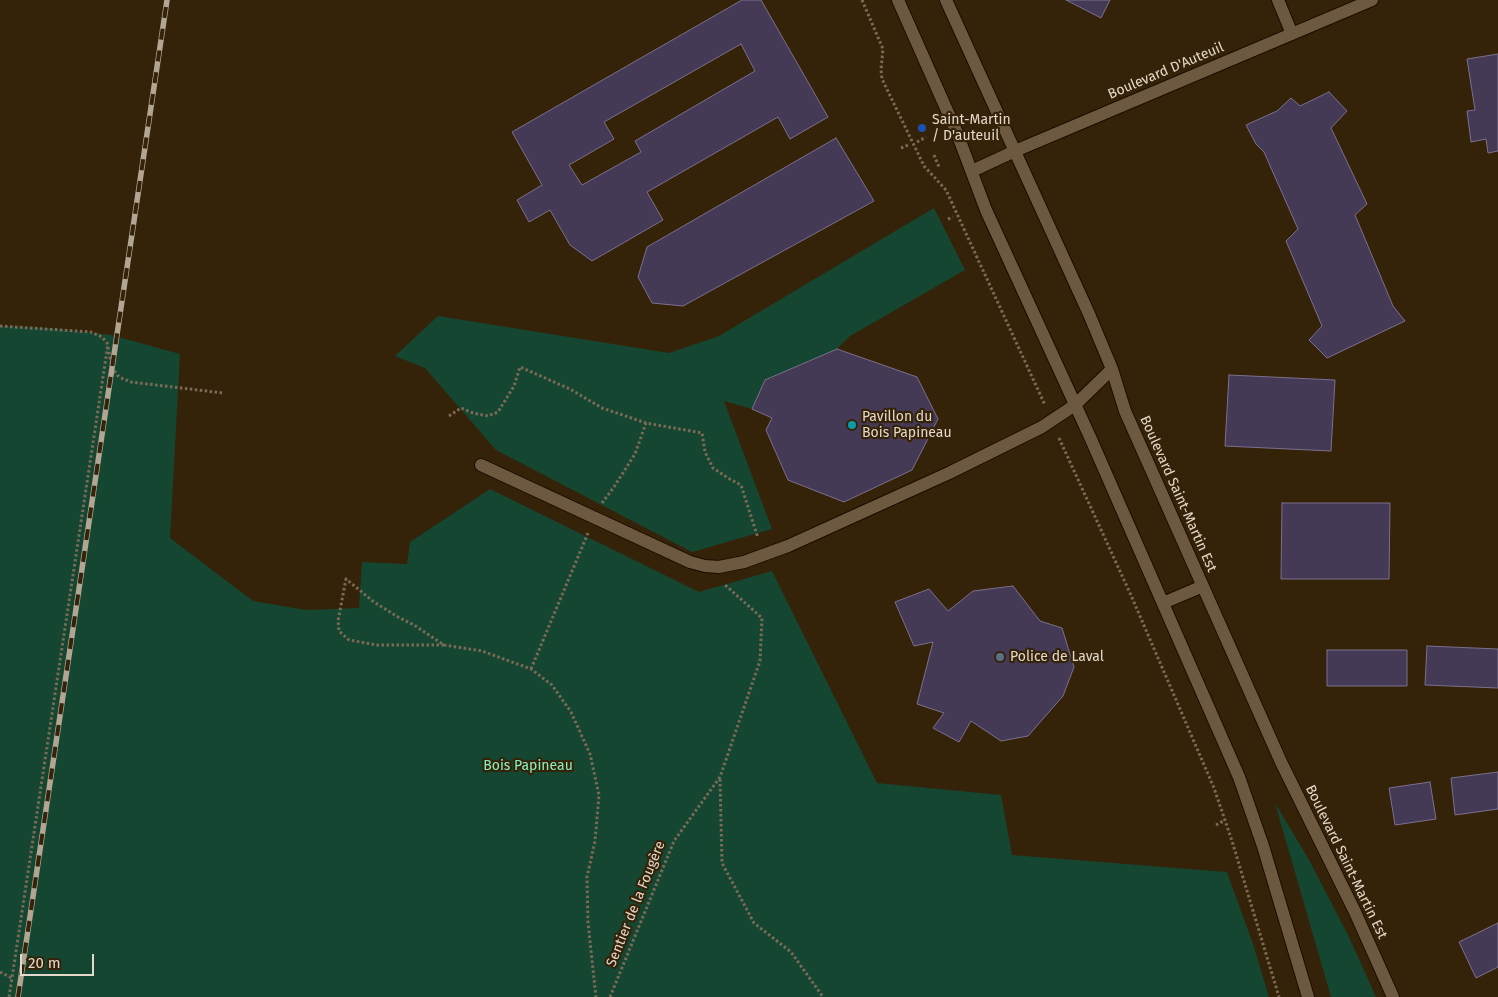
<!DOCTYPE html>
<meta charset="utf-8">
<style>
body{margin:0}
#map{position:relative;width:1498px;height:997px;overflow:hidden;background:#352309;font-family:"Fira Sans",sans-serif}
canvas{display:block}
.scale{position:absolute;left:20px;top:954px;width:74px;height:22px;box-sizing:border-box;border:2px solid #e4d8ca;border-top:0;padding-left:6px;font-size:15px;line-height:18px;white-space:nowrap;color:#e4d8ca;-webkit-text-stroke:4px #352309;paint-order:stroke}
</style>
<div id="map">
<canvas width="1498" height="997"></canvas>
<div class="scale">20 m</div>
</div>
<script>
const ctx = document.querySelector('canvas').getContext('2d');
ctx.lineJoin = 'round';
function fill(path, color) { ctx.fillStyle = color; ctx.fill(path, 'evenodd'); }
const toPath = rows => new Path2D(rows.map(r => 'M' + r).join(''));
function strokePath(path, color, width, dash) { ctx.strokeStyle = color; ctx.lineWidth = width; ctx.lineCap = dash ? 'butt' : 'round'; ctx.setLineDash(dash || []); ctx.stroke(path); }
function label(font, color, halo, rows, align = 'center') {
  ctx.font = font + ' "Fira Sans",sans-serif'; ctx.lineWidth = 4.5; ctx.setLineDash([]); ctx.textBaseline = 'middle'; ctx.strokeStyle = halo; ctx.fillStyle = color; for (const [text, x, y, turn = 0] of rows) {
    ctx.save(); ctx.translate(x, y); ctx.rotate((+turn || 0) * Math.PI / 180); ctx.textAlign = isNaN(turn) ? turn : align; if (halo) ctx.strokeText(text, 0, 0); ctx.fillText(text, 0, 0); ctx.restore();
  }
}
fill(toPath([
 [934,208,965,270,850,336,837,349,765,380,752,409,724,401,772,529,692,552,496,450,425,368,395,356,438,316,669,353,719,336],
 [0,326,49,328,111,335,180,354,170,538,253,601,306,610,359,608,362,562,407,564,410,542,490,489,699,592,772,571,877,783,1001,795,1012,855,1227,872,1254,947,1269,997,0,997],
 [1275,803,1308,858,1348,935,1376,997,1331,997]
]), '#154631');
const building = toPath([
 [742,0,761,0,828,117,790,139,778,117,647,192,663,220,592,261,570,245,550,210,529,222,517,200,542,185,512,132,742,0],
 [741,44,755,71,635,141,641,152,582,185,569,165,614,139,604,122,741,44],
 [1066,0,1110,0,1101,18,1066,0],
 [1498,54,1498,151,1488,153,1486,139,1471,142,1467,111,1475,110,1467,59,1498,54],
 [1329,92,1347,111,1331,128,1367,204,1355,215,1393,306,1405,321,1327,358,1309,340,1322,326,1286,241,1298,229,1264,152,1256,144,1246,125,1277,111,1291,98,1300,106,1329,92],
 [836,138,874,201,683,306,652,303,638,277,647,247,836,138],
 [837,349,917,377,938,419,912,470,844,502,788,480,766,430,772,418,752,409,765,380,837,349],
 [1229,375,1335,380,1331,451,1225,446,1229,375],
 [1282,503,1390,503,1389,579,1281,579,1282,503],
 [1013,586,1040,621,1062,628,1074,667,1063,696,1028,736,1001,741,971,721,959,742,933,728,944,713,917,704,933,642,914,646,895,602,929,589,948,611,973,591,1013,586],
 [1427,646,1498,649,1498,688,1425,685,1427,646],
 [1327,650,1407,650,1407,686,1327,686,1327,650],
 [1498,772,1498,809,1455,815,1451,778,1498,772],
 [1430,782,1436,819,1395,825,1389,788,1430,782],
 [1498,923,1498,967,1476,978,1459,942,1498,923]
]);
fill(building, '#453a55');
strokePath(building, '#7b708e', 1);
const lane = toPath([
 [481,465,690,562,705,566,719,567,744,562,788,546,949,473,1042,427,1075,405]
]);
const street = toPath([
 [1278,0,1292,34],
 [972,171,1015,151,1372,0]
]);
const secondary = toPath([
 [898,0,957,133,986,210,1090,437,1239,777,1263,846,1308,997],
 [946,0,1089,314,1112,369,1125,411,1281,762,1355,912,1393,997],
 [1075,405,1112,369],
 [1163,603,1203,586]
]);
strokePath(lane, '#1c0b00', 14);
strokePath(street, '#1c0b00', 14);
strokePath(secondary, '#1c0b00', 14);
strokePath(toPath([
 [862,0,883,49,881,70,882,79,924,166,946,190,1045,405],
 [917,142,926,137],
 [901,148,908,145],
 [934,155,939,167],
 [948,219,953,217],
 [0,326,91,332,102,337,108,344,12,978],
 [108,347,112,368,119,377,131,382,223,393],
 [449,416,461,408,473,413,488,416,498,412,514,386,520,367,570,389,602,408,646,423,702,433,705,452,713,468,728,478,741,485,758,538],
 [1059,438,1130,593,1214,788,1232,841,1279,997],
 [602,503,614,487,635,454,646,423],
 [444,645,377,645,349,640,339,631,338,621,346,579,374,602,398,617,414,625,444,645,482,651,531,669,552,685,571,712,590,754,599,795,595,841,587,877,588,923,596,997],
 [531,669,588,533],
 [720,779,722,863,754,923,791,952,823,997],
 [1216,825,1225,820],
 [0,972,12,978,9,997],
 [610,997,674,841,720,777,760,661,762,618,724,584]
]), '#7b6b56', 3, [2.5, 2.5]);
strokePath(lane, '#6d593f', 12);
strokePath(street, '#6d593f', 12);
strokePath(secondary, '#6d593f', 12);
const rail = toPath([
 [18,997,167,0]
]);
strokePath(rail, '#b2a593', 5.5);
strokePath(rail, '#352309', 4, [11]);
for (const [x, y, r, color] of [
 [922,128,5,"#1a4fb4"],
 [852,425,5,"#0f9aa8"],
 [1000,657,5,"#5c6f8a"]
]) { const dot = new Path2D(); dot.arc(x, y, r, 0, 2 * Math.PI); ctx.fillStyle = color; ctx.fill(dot); strokePath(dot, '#352309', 2); }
label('14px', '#e4d8ca', '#352309', [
 ["Boulevard D'Auteuil",1166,71,-23],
 ["Boulevard Saint-Martin Est",1178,494,66],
 ["Boulevard Saint-Martin Est",1346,862,64],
 ["Sentier de la Fougère",636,904,-68]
]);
label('14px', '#e4d8ca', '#352309', [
 ["Saint-Martin",932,120],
 ["/ D'auteuil",932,136],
 ["Pavillon du",862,417],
 ["Bois Papineau",862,433],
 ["Police de Laval",1010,657]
], 'left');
label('14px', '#86f1c0', '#352309', [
 ["Bois Papineau",528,766]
]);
</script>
